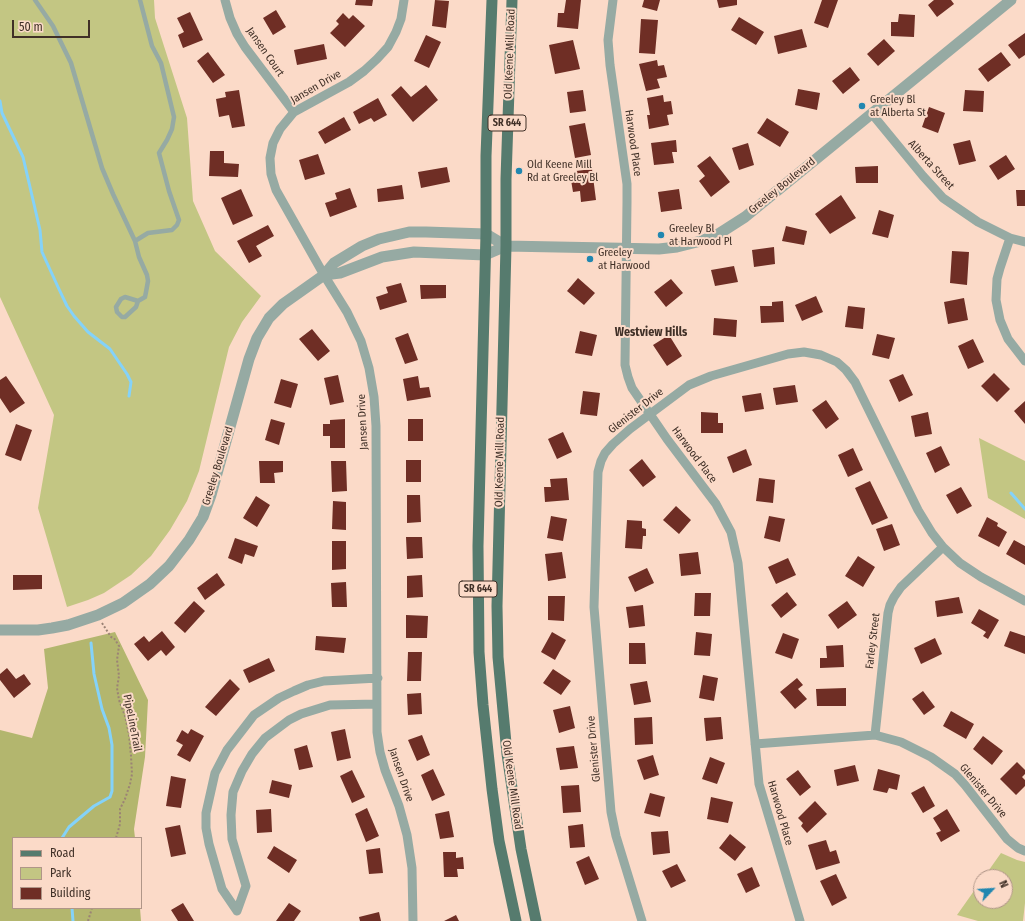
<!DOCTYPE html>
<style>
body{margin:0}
#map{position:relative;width:1025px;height:921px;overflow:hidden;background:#fbdac8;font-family:"Fira Sans Condensed",sans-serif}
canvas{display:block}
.legend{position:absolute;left:12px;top:837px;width:130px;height:72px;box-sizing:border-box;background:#fbdac8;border:1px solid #b09688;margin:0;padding:5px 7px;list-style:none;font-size:12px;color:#403027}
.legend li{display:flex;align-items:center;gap:8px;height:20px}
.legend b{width:20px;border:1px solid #b09688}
.north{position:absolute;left:973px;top:869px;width:40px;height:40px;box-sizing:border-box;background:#fbdac8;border:1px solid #b09688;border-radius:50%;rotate:65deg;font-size:11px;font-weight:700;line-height:16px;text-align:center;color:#403027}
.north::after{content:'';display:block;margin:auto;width:14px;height:18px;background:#2187b0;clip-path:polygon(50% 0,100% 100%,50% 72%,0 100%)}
.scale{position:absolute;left:12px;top:20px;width:78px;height:18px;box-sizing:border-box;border:2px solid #403027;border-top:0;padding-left:5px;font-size:12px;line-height:14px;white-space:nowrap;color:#403027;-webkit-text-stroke:3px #fbdac8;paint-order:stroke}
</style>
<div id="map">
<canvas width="1025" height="921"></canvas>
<ul class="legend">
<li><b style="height:5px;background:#567b6e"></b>Road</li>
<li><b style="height:11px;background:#c3c683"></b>Park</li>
<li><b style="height:11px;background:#6f2e25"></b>Building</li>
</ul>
<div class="north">N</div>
<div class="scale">50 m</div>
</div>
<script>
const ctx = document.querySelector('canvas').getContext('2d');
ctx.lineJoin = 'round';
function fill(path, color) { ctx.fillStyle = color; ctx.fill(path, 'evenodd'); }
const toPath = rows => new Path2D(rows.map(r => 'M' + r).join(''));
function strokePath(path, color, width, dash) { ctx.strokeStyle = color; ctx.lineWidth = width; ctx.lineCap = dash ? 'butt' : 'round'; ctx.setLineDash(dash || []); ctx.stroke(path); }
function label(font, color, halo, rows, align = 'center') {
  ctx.font = font + ' "Fira Sans Condensed",sans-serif'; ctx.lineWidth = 4; ctx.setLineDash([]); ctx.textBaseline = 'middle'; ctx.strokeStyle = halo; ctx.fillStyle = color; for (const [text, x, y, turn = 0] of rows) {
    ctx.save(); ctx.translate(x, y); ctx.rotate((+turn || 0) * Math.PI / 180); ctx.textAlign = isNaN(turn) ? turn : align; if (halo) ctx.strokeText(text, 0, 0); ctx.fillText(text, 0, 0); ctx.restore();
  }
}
fill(toPath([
 [0,0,154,0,155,18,187,118,193,201,215,251,261,296,242,322,229,347,199,471,187,501,170,530,151,556,131,575,104,593,88,600,67,607,38,508,54,415,0,297],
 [979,438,1025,461,1025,519,988,498],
 [1001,853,1017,860,1025,862,1025,903,1023,921,978,921,957,915,981,881,981,901,1005,901,1005,877,984,877]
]), '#c3c683');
fill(toPath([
 [115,632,148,700,145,757,134,829,135,838,13,838,13,908,140,908,141,921,0,921,0,730,32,738,48,688,44,649]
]), '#b3b66e');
strokePath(toPath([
 [0,101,2,113,23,157,40,230,42,252,58,287,67,306,74,316,88,332,110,349,127,374,131,382,129,396],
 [1011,493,1025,509],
 [62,838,69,827,94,806,110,797,112,791,112,745,109,728,102,709,94,674,91,643],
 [72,908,73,921]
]), '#84d2f9', 3);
fill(toPath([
 [356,0,373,0,372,6,355,5],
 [435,0,449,1,446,28,432,26],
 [566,0,581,0,578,29,557,27,558,13,564,13],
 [644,0,660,0,657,11,642,7],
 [717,0,737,0,737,5,719,8],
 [822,0,838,0,828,28,814,23],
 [934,0,951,0,954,4,937,17,928,5],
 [276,10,286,27,273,35,263,18],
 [190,12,203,40,183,48,178,35,184,32,177,18],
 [343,13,349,19,353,15,365,26,345,47,330,33,339,24,336,21],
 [899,14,915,15,914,37,891,36,891,22,898,22],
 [739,17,764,32,756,45,731,30],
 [641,19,658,20,655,54,639,53],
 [802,29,807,47,778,54,774,36],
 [1025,33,1025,55,1019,59,1008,45],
 [426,35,441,42,429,68,414,61],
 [884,39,895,51,878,66,867,54],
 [573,40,580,69,555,74,549,45],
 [324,44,327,59,297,65,294,50],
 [208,52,225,75,213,83,197,61],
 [1001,52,1011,65,988,82,978,69],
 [657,60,658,66,664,65,667,77,657,79,660,88,646,91,639,64],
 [850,67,860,80,843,94,832,81],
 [426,85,438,100,413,122,391,95,401,86,411,97],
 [798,89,820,93,817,110,795,105],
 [239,90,245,126,232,128,229,115,219,117,216,99,226,97,225,92],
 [583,90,586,111,570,113,567,92],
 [965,90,984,91,983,112,963,111],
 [663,95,664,102,671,101,673,114,667,115,669,125,649,129,647,115,650,115,647,98],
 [378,98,387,115,374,122,371,118,359,124,353,112],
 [929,107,945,113,938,133,922,127],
 [344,117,351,130,325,144,318,132],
 [767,118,789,132,780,147,757,133],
 [585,123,591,155,575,158,569,126],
 [676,140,677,152,672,152,674,163,654,165,651,143],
 [970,140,976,161,959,165,953,144],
 [748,143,754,165,739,170,732,148],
 [210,151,224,151,224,163,239,164,238,177,209,176],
 [318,154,325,174,305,180,299,160],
 [1006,155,1015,169,998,180,989,166],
 [710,156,730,182,711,197,699,181,705,176,697,166],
 [878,166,878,183,856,183,855,167],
 [447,167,450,182,421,188,418,172],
 [592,169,596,200,581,202,580,191,573,192,571,180,577,179,576,171],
 [402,185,404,199,378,202,377,189],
 [350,188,357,207,330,217,325,203,337,199,335,193],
 [241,189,253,216,233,225,221,198],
 [679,189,682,209,661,212,658,192],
 [1016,190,1025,190,1025,206,1017,206],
 [841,195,856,218,830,234,815,214],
 [879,210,894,215,888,238,872,234],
 [268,225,274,236,256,246,262,256,249,263,237,241],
 [786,226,807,231,804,245,782,241],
 [774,247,775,264,754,267,752,250],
 [952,251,969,252,967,285,950,283],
 [734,266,738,282,715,286,711,270],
 [578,278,595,293,584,305,567,291],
 [671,279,683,293,666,307,654,292],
 [401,283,407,302,380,310,376,297,388,293,386,287],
 [420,285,446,285,446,298,421,299],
 [816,296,823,312,802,321,795,305],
 [964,298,968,320,948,324,944,302],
 [783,301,784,322,761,323,760,306,772,306,772,302],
 [848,306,865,308,863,329,845,327],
 [714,318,737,320,736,337,713,335],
 [312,329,330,351,318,361,299,339],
 [580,331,597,335,592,356,575,353],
 [408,333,418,360,405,364,395,338],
 [877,334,895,338,889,359,872,355],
 [669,335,682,356,667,366,653,345],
 [973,339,984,362,968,369,958,346],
 [994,373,1010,389,997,402,981,386],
 [903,374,913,395,899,402,889,380],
 [338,375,344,402,330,405,324,378],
 [6,376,25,403,10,413,0,398,0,380],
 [418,376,420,388,429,387,431,397,407,401,403,379],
 [281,379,298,384,291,408,274,403],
 [795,385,798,402,776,405,773,388],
 [583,391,600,393,597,416,580,414],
 [761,393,764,409,745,412,742,396],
 [826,400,839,419,826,429,812,410],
 [1025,401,1025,424,1014,411],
 [701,412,718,413,718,423,723,423,723,433,701,433],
 [928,412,932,434,915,437,911,416],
 [271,419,285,423,279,445,265,440],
 [345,419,345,448,330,448,330,436,323,436,323,424,330,424,330,420],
 [408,419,423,419,423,441,408,441],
 [16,424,32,430,21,461,5,455],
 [563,432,572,452,557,459,548,439],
 [941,446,950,465,935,473,926,453],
 [853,448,863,470,848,477,838,455],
 [746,449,752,465,733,473,727,457],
 [642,459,656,477,643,487,629,470],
 [406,460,421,460,421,482,406,482],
 [259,461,283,461,283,472,274,473,275,483,260,483],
 [331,461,346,461,347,491,332,492],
 [567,478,569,500,545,502,544,487,551,487,550,479],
 [759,478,775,480,773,503,756,501],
 [870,481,888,518,872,525,855,488],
 [961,487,972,506,957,514,946,495],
 [407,495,420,495,421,522,407,523],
 [256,496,270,505,257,527,243,518],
 [333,501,346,502,346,530,332,529],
 [676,506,691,520,679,534,663,520],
 [551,516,567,519,563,541,547,538],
 [769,516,785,519,780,542,764,538],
 [987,517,998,523,997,526,1007,532,999,547,978,536],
 [627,520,642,521,642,528,646,529,646,536,643,536,642,549,625,548],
 [892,524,900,545,884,551,876,529],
 [406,537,422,537,423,558,407,559],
 [235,538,258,546,254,557,245,554,242,564,228,558],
 [1014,540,1025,546,1025,565,1006,554],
 [332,541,346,541,346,569,332,570],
 [562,552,566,578,548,581,545,554],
 [698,552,701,574,681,576,679,554],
 [858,556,875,567,863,587,845,576],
 [788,558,796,575,776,584,768,567],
 [647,568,654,583,635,592,628,577],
 [217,573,225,585,205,600,197,588],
 [13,575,42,575,42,589,13,590],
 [422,575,423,597,407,598,407,576],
 [346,582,347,607,332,607,331,583],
 [787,592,797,605,781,618,771,605],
 [695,593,711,593,710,616,694,616],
 [548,596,565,596,564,621,548,620],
 [959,597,963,613,937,617,935,601],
 [194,601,205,611,185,633,174,623],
 [847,601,857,615,838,629,828,615],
 [643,605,645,626,629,628,626,607],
 [979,609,999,620,988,639,983,636,986,632,971,623],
 [406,615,428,616,427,638,406,638],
 [162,631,175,647,166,656,161,650,148,661,134,644,144,636,149,642],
 [1010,631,1025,636,1025,654,1004,646],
 [552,632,566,640,555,660,541,652],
 [696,632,712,634,710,656,694,655],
 [783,633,799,639,792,659,775,653],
 [316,636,346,638,344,653,315,650],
 [935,638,942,654,921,664,914,648],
 [629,643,645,643,646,664,629,664],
 [843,645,844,667,820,668,820,658,827,658,826,646],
 [408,652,422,652,421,681,407,681],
 [269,658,275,671,249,683,243,670],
 [7,668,16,679,24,674,31,684,14,698,0,680,0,674],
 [553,669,571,681,561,695,543,683],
 [703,675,718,678,714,701,699,698],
 [797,678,803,685,798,689,807,699,795,709,780,692],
 [230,679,240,689,216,716,205,707],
 [647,681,651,702,634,705,630,684],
 [846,688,846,706,817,706,816,689],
 [923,691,935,707,924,715,912,699],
 [421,693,422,714,408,715,407,694],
 [570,706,575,728,559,733,553,710],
 [951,711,974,724,966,739,943,726],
 [652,717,653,744,635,745,634,718],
 [721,717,723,739,706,741,704,718],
 [191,729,204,736,190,762,177,755,183,745,176,741,182,730,188,734],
 [345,729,351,758,337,761,331,732],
 [422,735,430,755,417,761,408,740],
 [983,736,1003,751,992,765,973,749],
 [307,745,313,767,299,770,294,749],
 [574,746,578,768,560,770,556,748],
 [653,755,659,775,644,780,637,760],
 [710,757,725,763,717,784,702,779],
 [1017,762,1025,770,1025,774,1022,777,1025,780,1025,786,1016,795,1000,779],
 [855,765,859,781,837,786,834,770],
 [433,769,445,795,432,801,421,775],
 [878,769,900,775,897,790,889,788,887,793,873,790],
 [352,770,365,797,352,803,340,776],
 [798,770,811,787,800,796,786,779],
 [171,776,186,779,181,808,166,806],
 [272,780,292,785,289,798,269,793],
 [579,785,581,812,563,813,561,786],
 [924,786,935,806,923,813,911,793],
 [650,793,665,797,660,817,644,813],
 [711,797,733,802,728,823,707,819],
 [815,801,827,814,807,833,801,826,803,823,798,818],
 [367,808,379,836,366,842,355,814],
 [271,809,272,832,257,833,256,810],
 [947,809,960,831,941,842,936,833,941,831,933,818],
 [449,811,454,837,440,839,435,814],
 [583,824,585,847,570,848,568,826],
 [180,825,186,854,171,857,165,828],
 [668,831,670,853,653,855,651,832],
 [730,834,746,847,735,861,719,848],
 [826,840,830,852,836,850,840,863,816,870,808,845],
 [274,846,297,860,289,873,267,858],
 [380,848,383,873,369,874,366,850],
 [443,852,456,852,456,858,463,857,464,869,457,869,458,877,444,877],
 [589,856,599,879,585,885,576,862],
 [677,864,686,881,671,888,662,871],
 [752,867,760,886,746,893,737,874],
 [836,874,847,898,832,906,820,881],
 [183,903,194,921,178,921,171,910],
 [289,903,301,911,294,921,276,921],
 [379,912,381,921,360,921,359,917],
 [456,915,459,921,444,921]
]), '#6f2e25');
strokePath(toPath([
 [102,623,111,637,114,638,119,646,117,660,119,676,117,688,119,700,125,716,129,734,131,756,132,774,130,784,125,799,120,809,120,824,116,838],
 [88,921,92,908]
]), '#9b8375', 2, [2, 2]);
strokePath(toPath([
 [35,0,53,26,71,63,102,168,113,194,135,241,148,233,172,230,177,225,179,220,169,191,159,153,167,140,172,129,174,117,161,63,152,46,140,0],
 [135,241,139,257,147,275,148,281,146,292,145,297,138,301,125,297,121,299,116,307,117,312,122,317,125,317,136,307,138,301]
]), '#96aaa3', 4.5);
strokePath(toPath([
 [225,0,230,18,237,34,245,47,294,112],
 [404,0,401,19,396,32,388,47,377,59,364,71,349,82,294,112,280,129,273,143,270,158,271,174,276,190,324,275,347,312,361,341,369,368,374,397,376,426,377,732,380,752,385,770,399,806,407,835,412,868,413,921],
 [613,0,608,40,610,65,627,184,627,202,625,365,628,377,632,388,667,439,716,504,731,532,738,563,759,784,800,921],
 [872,114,923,176,943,198,978,222,1010,238,1025,242],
 [1010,238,1000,268,997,279,996,300,1000,320,1008,339,1025,361],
 [875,735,888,613,890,605,894,597,901,587,943,547],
 [755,744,875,735,901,742,931,757,955,774,965,785,1007,839,1018,848,1025,851],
 [237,911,222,889,209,844,206,828,206,813,215,773,227,750,254,715,279,698,294,691,308,685,324,681,378,678],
 [237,911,246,886,232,839,231,815,233,792,242,771,252,754,265,738,289,720,301,714,330,705,377,704],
 [642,921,616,836,611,812,594,607,598,472,601,461,605,453,613,444,630,429,689,385,711,376,788,354,804,352,821,355,837,362,846,370,855,382,918,510,932,533,943,547,960,563,981,577,1025,601]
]), '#96aaa3', 9);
strokePath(toPath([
 [324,275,340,273,382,257,414,252,485,255,506,246,659,249,677,247,701,241,720,233,745,217,1011,0],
 [0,630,38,630,52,628,68,625,98,615,123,603,150,584,169,566,189,540,203,517,211,495,249,359,257,338,269,318,283,304,324,275,334,263,362,246,379,239,409,232,426,232,486,234,506,246]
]), '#96aaa3', 11);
strokePath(toPath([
 [492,0,486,156,486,234,478,546,479,652,483,705,492,789,499,841,516,921],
 [512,0,506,179,506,246,497,606,498,657,507,754,521,849,536,921]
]), '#567b6e', 11);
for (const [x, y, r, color] of [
 [862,106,4,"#2187b0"],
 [519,171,4,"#2187b0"],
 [661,235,4,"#2187b0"],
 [590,259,4,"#2187b0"]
]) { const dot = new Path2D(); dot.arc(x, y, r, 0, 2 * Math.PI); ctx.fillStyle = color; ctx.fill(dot); strokePath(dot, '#fbdac8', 1.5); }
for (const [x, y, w] of [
 [507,123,38],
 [478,589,38]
]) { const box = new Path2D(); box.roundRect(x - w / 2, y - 8, w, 16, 3); ctx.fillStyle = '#fbdac8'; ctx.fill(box); strokePath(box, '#403027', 1); }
label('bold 10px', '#403027', null, [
 ["SR 644",507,123],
 ["SR 644",478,589]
]);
label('11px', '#403027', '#fbdac8', [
 ["Jansen Court",265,52,55],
 ["Old Keene Mill Road",510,54,-88],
 ["Jansen Drive",316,87,-30],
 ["Harwood Place",633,143,82],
 ["Alberta Street",931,165,48],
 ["Greeley Boulevard",782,186,-39],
 ["Glenister Drive",636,411,-38],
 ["Jansen Drive",363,422,-93],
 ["Harwood Place",694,455,53],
 ["Old Keene Mill Road",500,462,-89],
 ["Greeley Boulevard",218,466,-73],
 ["Farley Street",873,641,-83],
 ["PipeLineTrail",132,723,79],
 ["Glenister Drive",594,749,-95],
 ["Jansen Drive",401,775,71],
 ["Old Keene Mill Road",512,785,82],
 ["Glenister Drive",983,791,50],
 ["Harwood Place",780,813,74]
]);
label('11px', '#403027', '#fbdac8', [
 ["Greeley Bl",870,100],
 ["at Alberta St",870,113],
 ["Old Keene Mill",527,165],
 ["Rd at Greeley Bl",527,178],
 ["Greeley Bl",669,229],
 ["at Harwood Pl",669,242],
 ["Greeley",598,253],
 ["at Harwood",598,266]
], 'left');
label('bold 12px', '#403027', '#fbdac8', [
 ["Westview Hills",651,333]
]);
</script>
